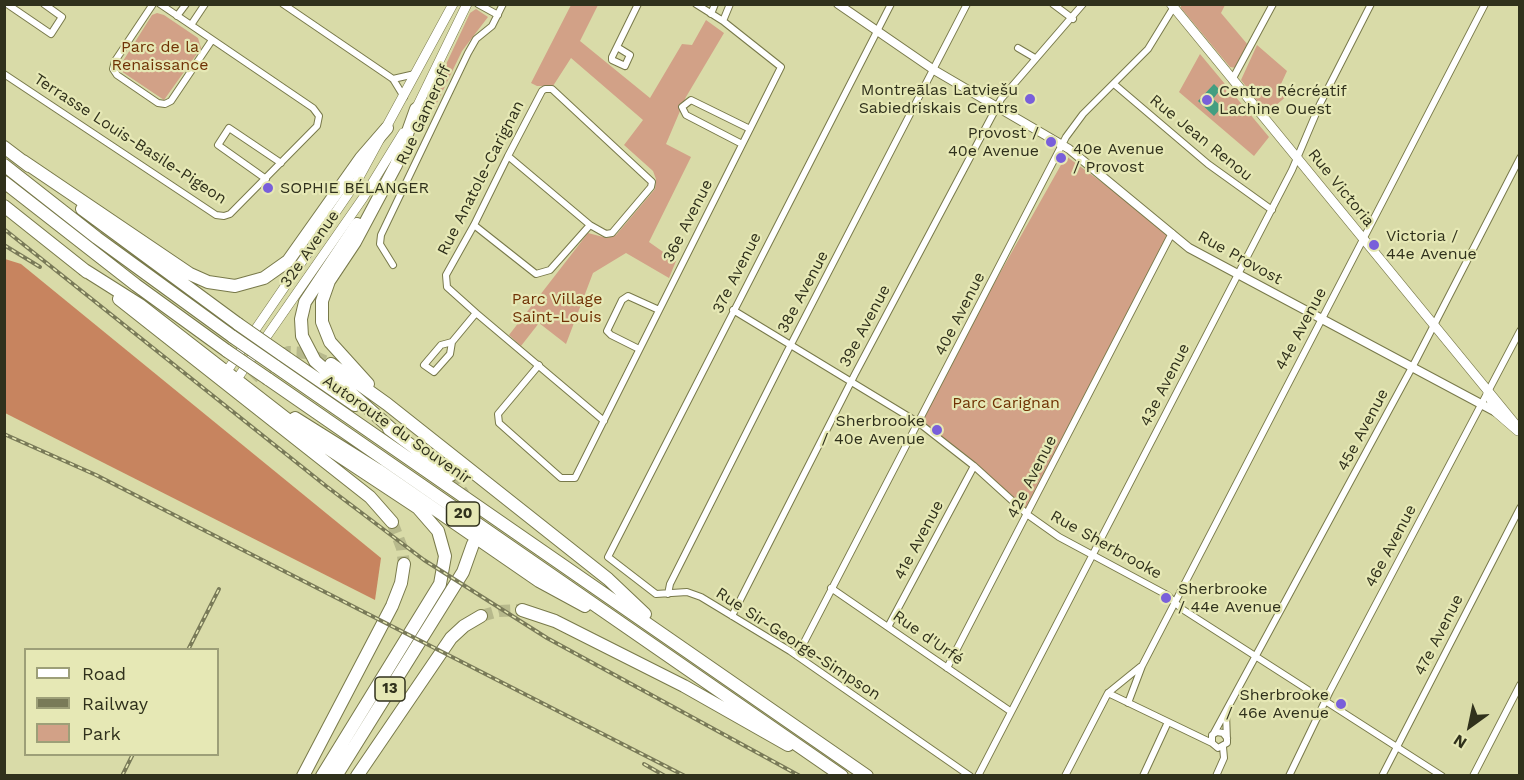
<!DOCTYPE html>
<meta charset="utf-8">
<style>
body{margin:0}
#map{position:relative;width:1524px;height:780px;overflow:hidden;background:#d9dba8;font-family:"Work Sans",sans-serif}
canvas{display:block}
.frame{position:absolute;inset:0;border:6px solid #30311c;pointer-events:none}
.legend{position:absolute;left:24px;top:648px;width:195px;height:108px;box-sizing:border-box;background:#e6e8b5;border:2px solid #9d9f78;margin:0;padding:8px 10px;list-style:none;font-size:18px;color:#30311c}
.legend li{display:flex;align-items:center;gap:12px;height:30px}
.legend b{width:30px;border:2px solid #9d9f78}
.north{position:absolute;left:1440px;top:696px;width:60px;height:60px;-webkit-text-stroke:4px #e6e8b5;paint-order:stroke;rotate:213deg;font-size:16px;font-weight:700;line-height:24px;text-align:center;color:#30311c}
.north::after{content:'';display:block;margin:auto;width:21px;height:27px;background:#30311c;clip-path:polygon(50% 0,100% 100%,50% 72%,0 100%)}
</style>
<div id="map">
<canvas width="1524" height="780"></canvas>
<div class="frame"></div>
<ul class="legend">
<li><b style="height:8px;background:#fff"></b>Road</li>
<li><b style="height:8px;background:#797a58"></b>Railway</li>
<li><b style="height:16px;background:#d2a187"></b>Park</li>
</ul>
<div class="north">N</div>
</div>
<script>
const ctx = document.querySelector('canvas').getContext('2d');
ctx.lineJoin = 'round';
function fill(path, color) { ctx.fillStyle = color; ctx.fill(path, 'evenodd'); }
const toPath = rows => new Path2D(rows.map(r => 'M' + r).join(''));
function strokePath(path, color, width, dash) { ctx.strokeStyle = color; ctx.lineWidth = width; ctx.lineCap = dash ? 'butt' : 'round'; ctx.setLineDash(dash || []); ctx.stroke(path); }
function label(font, color, halo, rows, align = 'center') {
  ctx.font = font + ' "Work Sans",sans-serif'; ctx.lineWidth = 4.5; ctx.setLineDash([]); ctx.textBaseline = 'middle'; ctx.strokeStyle = halo; ctx.fillStyle = color; for (const [text, x, y, turn = 0] of rows) {
    ctx.save(); ctx.translate(x, y); ctx.rotate((+turn || 0) * Math.PI / 180); ctx.textAlign = isNaN(turn) ? turn : align; if (halo) ctx.strokeText(text, 0, 0); ctx.fillText(text, 0, 0); ctx.restore();
  }
}
fill(toPath([
 [1181,4,1225,5,1221,13,1248,45,1236,68,1230,67,1181,8],
 [571,5,598,5,580,41,650,98,682,44,692,45,706,20,724,33,686,97,666,144,691,157,649,242,676,261,669,278,626,253,593,273,566,344,539,323,521,346,509,335,588,233,607,238,616,235,655,189,656,179,653,171,624,145,643,120,571,58,553,86,537,86,531,83],
 [476,9,488,17,462,51,435,107,428,103,470,13],
 [157,13,164,15,198,38,201,48,164,100,118,69,152,15],
 [1257,45,1287,71,1281,84,1289,94,1267,113,1241,80],
 [1200,54,1269,137,1254,156,1179,92],
 [1066,156,1171,233,1028,514,917,420]
]), '#d2a187');
fill(toPath([
 [5,259,21,264,381,558,375,600,5,413]
]), '#c7845f');
fill(toPath([
 [1214,84,1220,90,1213,99,1222,107,1214,116,1198,101]
]), '#439e81');
strokePath(toPath([
 [252,378,270,359,289,352,307,353,331,364],
 [451,475,463,493,473,525],
 [392,522,402,548,404,564],
 [481,616,499,611,522,610]
]), '#b7b98c', 12, [12, 6]);
const minor = toPath([
 [7,4,51,34,62,17,44,4],
 [153,4,115,61,113,69,117,75,158,103,165,104,171,101,212,40],
 [283,4,393,79,404,97],
 [478,4,498,15],
 [891,4,608,557,656,594,687,592,701,597,790,651,970,776],
 [1053,4,1073,19],
 [711,14,715,4],
 [177,16,186,4],
 [723,21,730,4],
 [191,25,205,4],
 [617,47,630,55,625,66,612,60,612,57,638,4],
 [1018,48,1035,58],
 [4,74,216,215,224,216,230,214,317,126,319,116,313,108,160,4],
 [393,79,415,74],
 [1232,80,1273,4],
 [1114,84,1208,164,1272,210],
 [742,144,686,115,682,107,691,100,750,129],
 [508,156,590,225,606,234,612,233,651,187,652,182,552,89,545,89,542,91,508,156,474,225,446,275,447,287,476,313,604,421],
 [266,179,218,145,229,128,281,163],
 [474,225,536,274,550,270,590,225],
 [393,265,380,244,381,235,468,53,476,39,492,26,503,4],
 [733,310,919,423,974,466,1028,515,1059,537,1167,595,1182,609,1442,776],
 [452,342,450,354,434,372,424,365,441,345,452,342,476,313],
 [639,349,611,335,607,331,622,300,628,296,659,310],
 [539,365,498,414,499,423,561,478,575,478,781,67,723,21,696,4],
 [831,588,1010,711],
 [668,594,670,584,786,354,967,4],
 [732,616,855,374,1001,99,1083,4],
 [888,627,974,466],
 [797,656,1066,137,1083,114,1148,49,1175,5],
 [947,668,1172,233],
 [1108,693,1212,743],
 [1128,703,1142,666,1485,4],
 [1226,713,1227,741,1227,743,1218,748,1212,743,1212,735,1217,732,1223,733,1227,738],
 [1214,733,1416,360,1520,158],
 [978,776,1292,170,1320,104,1371,4],
 [1065,776,1108,693,1140,667],
 [1143,776,1168,722],
 [1216,776,1224,758,1223,747],
 [1289,776,1330,691,1520,331],
 [1382,776,1520,508],
 [1473,776,1520,685]
]);
const tertiary = toPath([
 [838,4,934,70,1069,149,1189,248,1496,412]
]);
const secondary = toPath([
 [1171,4,1520,430],
 [414,113,467,4],
 [227,371,357,181,453,4],
 [237,379,363,198,403,133],
 [1488,393,1496,412,1518,431]
]);
const motorway = toPath([
 [4,147,29,166],
 [23,161,190,274,208,282,235,286,264,278,288,261,361,158,387,128],
 [4,165,97,238,233,337],
 [4,182,136,285,227,351],
 [4,206,87,272],
 [82,209,238,324],
 [357,224,305,302,301,319,302,336,315,361,396,433],
 [83,269,140,305,306,434,418,508,438,531,445,556,440,584,322,776],
 [119,299,370,497,392,522],
 [281,354,355,405],
 [331,364,387,404,608,579,645,614],
 [275,366,867,776],
 [268,379,842,776],
 [368,384,330,342,322,322,322,301,329,281,355,242,396,165,416,109],
 [295,418,378,470,539,581,585,606],
 [389,429,451,475],
 [522,610,555,621,684,686,788,745],
 [303,776,392,606,401,583,404,564],
 [336,776,463,572,473,544],
 [357,776,451,638,464,626,481,616]
]);
strokePath(minor, '#78794a', 8);
strokePath(tertiary, '#78794a', 10);
strokePath(secondary, '#78794a', 10);
strokePath(motorway, '#78794a', 14);
strokePath(minor, '#fff', 6);
strokePath(tertiary, '#fff', 8);
strokePath(secondary, '#fff', 9);
strokePath(motorway, '#fff', 12);
const rail = toPath([
 [4,229,326,486,424,560,547,638,800,776],
 [4,245,40,267],
 [4,434,96,475,685,776],
 [188,650,219,589],
 [644,764,665,776],
 [122,776,133,754]
]);
strokePath(rail, '#797a58', 4);
strokePath(rail, '#e6e8b5', 1.5, [4.5]);
const motorwayBridge = toPath([
 [238,324,281,354],
 [233,337,275,366],
 [227,351,268,379]
]);
strokePath(motorwayBridge, '#78794a', 14, []);
strokePath(motorwayBridge, '#fff', 12);
for (const [x, y, r, color] of [
 [1030,99,6,"#795fda"],
 [1207,100,6,"#795fda"],
 [1051,142,6,"#795fda"],
 [1061,158,6,"#795fda"],
 [268,188,6,"#795fda"],
 [1374,245,6,"#795fda"],
 [937,430,6,"#795fda"],
 [1166,598,6,"#795fda"],
 [1341,704,6,"#795fda"]
]) { const dot = new Path2D(); dot.arc(x, y, r, 0, 2 * Math.PI); ctx.fillStyle = color; ctx.fill(dot); strokePath(dot, '#e6e8b5', 2); }
for (const [x, y, w] of [
 [463,514,33],
 [390,689,30]
]) { const box = new Path2D(); box.roundRect(x - w / 2, y - 12, w, 24, 4.5); ctx.fillStyle = '#e6e8b5'; ctx.fill(box); strokePath(box, '#30311c', 1.5); }
label('bold 15px', '#30311c', null, [
 ["20",463,514],
 ["13",390,689]
]);
label('16px', '#703205', '#e6e8b5', [
 ["Parc de la",160,47],
 ["Renaissance",160,65],
 ["Parc Village",557,299],
 ["Saint-Louis",557,317],
 ["Parc Carignan",1006,403]
]);
label('16px', '#30311c', '#e6e8b5', [
 ["Montreālas Latviešu",1018,90,"right"],
 ["Sabiedriskais Centrs",1018,108,"right"],
 ["Centre Récréatif",1219,91],
 ["Lachine Ouest",1219,109],
 ["Provost /",1039,133,"right"],
 ["40e Avenue",1039,151,"right"],
 ["40e Avenue",1073,149],
 ["/ Provost",1073,167],
 ["SOPHIE BÉLANGER",280,188],
 ["Victoria /",1386,236],
 ["44e Avenue",1386,254],
 ["Sherbrooke",925,421,"right"],
 ["/ 40e Avenue",925,439,"right"],
 ["Sherbrooke",1178,589],
 ["/ 44e Avenue",1178,607],
 ["Sherbrooke",1329,695,"right"],
 ["/ 46e Avenue",1329,713,"right"]
], 'left');
label('16px', '#30311c', '#e6e8b5', [
 ["Rue Gameroff",424,115,-65],
 ["Rue Jean Renou",1201,138,39],
 ["Terrasse Louis-Basile-Pigeon",130,139,33],
 ["Rue Anatole-Carignan",481,178,-63],
 ["Rue Victoria",1341,188,51],
 ["36e Avenue",688,221,-63],
 ["32e Avenue",310,249,-55],
 ["Rue Provost",1240,258,29],
 ["37e Avenue",737,273,-63],
 ["38e Avenue",803,292,-62],
 ["40e Avenue",960,314,-63],
 ["39e Avenue",865,326,-62],
 ["44e Avenue",1301,329,-62],
 ["43e Avenue",1165,385,-63],
 ["Autoroute du Souvenir",397,430,35],
 ["45e Avenue",1363,430,-62],
 ["42e Avenue",1032,477,-63],
 ["41e Avenue",919,540,-62],
 ["Rue Sherbrooke",1106,545,29],
 ["46e Avenue",1391,546,-62],
 ["47e Avenue",1439,635,-63],
 ["Rue d'Urfé",928,638,35],
 ["Rue Sir-George-Simpson",798,644,33]
]);
</script>
